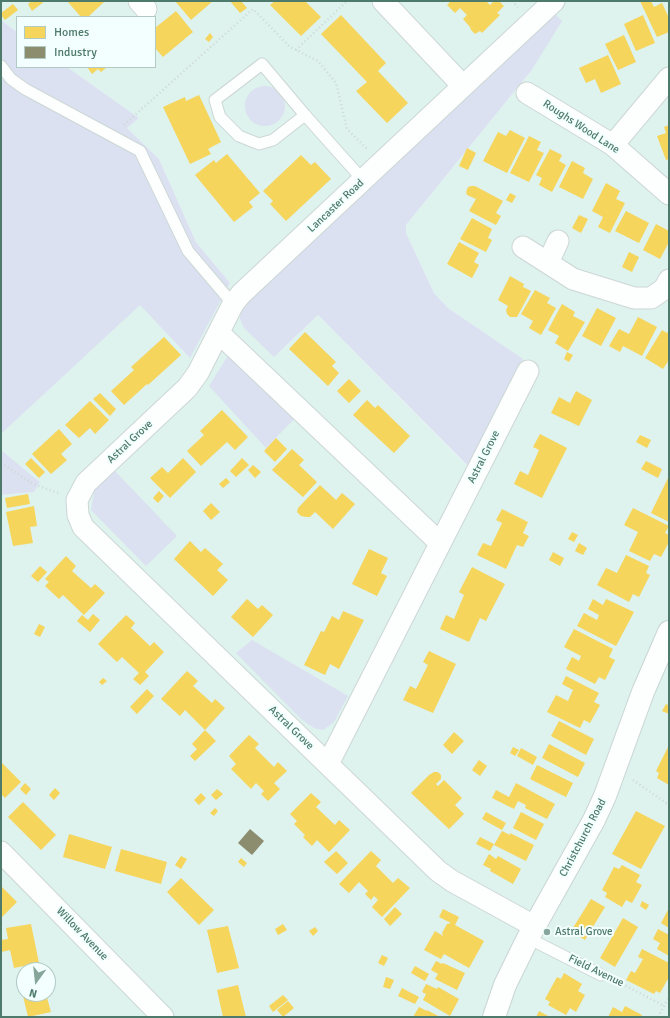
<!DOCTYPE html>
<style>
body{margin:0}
#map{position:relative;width:670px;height:1018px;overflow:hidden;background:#f0f9f8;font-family:Signika,sans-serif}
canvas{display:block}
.frame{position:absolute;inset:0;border:2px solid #4d7a6a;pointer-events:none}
.legend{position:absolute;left:16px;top:16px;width:140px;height:52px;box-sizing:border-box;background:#f3fffe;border:1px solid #b1cac3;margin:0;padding:5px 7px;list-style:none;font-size:12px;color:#4d7a6a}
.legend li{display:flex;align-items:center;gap:8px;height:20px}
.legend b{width:20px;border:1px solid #b1cac3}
.north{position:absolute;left:16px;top:962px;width:40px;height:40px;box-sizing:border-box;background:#f3fffe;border:1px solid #b1cac3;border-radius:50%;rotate:195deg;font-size:11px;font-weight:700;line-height:16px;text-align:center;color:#4d7a6a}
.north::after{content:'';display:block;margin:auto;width:14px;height:18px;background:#86a69c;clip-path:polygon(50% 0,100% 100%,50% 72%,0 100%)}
</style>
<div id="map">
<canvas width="670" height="1018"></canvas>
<div class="frame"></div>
<ul class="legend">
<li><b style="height:11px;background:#f6d55c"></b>Homes</li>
<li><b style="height:11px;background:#8c8c6e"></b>Industry</li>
</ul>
<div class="north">N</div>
</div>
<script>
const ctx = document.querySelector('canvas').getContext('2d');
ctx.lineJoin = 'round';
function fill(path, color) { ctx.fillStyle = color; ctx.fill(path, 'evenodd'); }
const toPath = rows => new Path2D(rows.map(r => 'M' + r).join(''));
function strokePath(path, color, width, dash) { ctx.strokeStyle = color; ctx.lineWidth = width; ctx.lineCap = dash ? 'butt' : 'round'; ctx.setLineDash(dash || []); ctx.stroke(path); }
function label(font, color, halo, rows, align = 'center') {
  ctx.font = font + ' Signika,sans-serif'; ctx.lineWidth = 4; ctx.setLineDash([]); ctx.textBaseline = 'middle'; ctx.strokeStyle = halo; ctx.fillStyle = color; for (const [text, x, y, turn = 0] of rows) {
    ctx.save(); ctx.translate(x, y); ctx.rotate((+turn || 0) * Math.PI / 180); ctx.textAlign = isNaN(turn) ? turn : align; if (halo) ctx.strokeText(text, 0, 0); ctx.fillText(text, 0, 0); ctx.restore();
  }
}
fill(toPath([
 [1,1,669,1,669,1017,1,1017,1,495,34,492,40,482,1,450,1,434,140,304,189,357,230,283,196,242,159,159,127,128,139,118,67,67,155,67,155,17,17,17,17,32,1,20],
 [531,71,406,225,406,233,434,293,448,308,522,359,468,467,318,315,274,357],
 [24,970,48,970,48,994,24,994]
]), '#def2ee');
fill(toPath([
 [555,14,562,21,531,71,406,225,406,233,434,293,448,308,523,359,469,467,318,315,274,357,244,328,240,319,240,310,307,246],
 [1,20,17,32,17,67,67,67,139,118,127,128,159,159,196,242,230,283,190,358,140,305,1,434],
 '245 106a20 20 0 1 1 40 0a20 20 0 1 1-40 0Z',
 [229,354,299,414,266,448,209,386],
 [1,450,40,482,34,492,1,495],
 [114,470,177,536,146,566,91,510,95,488],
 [252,640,348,696,334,722,323,730,314,728,301,719,236,653]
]), '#dbe1f1');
fill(toPath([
 [32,1,45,1,32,11,28,4],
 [67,1,104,1,104,2,88,17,81,17],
 [175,1,213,1,191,20],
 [230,1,241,1,247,8,240,13],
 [275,1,305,1,321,17,301,36,270,5],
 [451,1,486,1,490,5,494,1,499,1,504,6,497,13,500,15,482,33,480,31,475,34,471,30,470,27,463,19,467,15,460,8,455,13,447,5],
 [640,1,651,1,654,7,662,3,669,18,669,32,657,37],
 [13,4,18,10,5,20,1,15,1,13],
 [176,11,193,32,163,57,155,48,155,28],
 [341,15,386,63,378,71,408,103,387,123,356,91,367,82,321,34],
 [643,15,655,43,636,51,624,24],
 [210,33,213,37,209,42,205,39],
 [624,35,636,62,618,70,605,44],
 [608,55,621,84,601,93,595,79,586,83,579,68],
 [87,67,107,67,101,72,98,69,92,74],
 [199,95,221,142,208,149,211,154,190,164,163,107,185,97,186,101],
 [669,125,669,159,666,160,657,136,666,133,664,127],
 [510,130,525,138,507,173,483,161,498,132,506,136],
 [529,136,541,142,537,150,544,153,529,182,510,173],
 [467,148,476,153,468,170,459,166],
 [550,149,562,155,559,161,566,165,552,192,539,185,542,178,536,175],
 [227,154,260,193,249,202,253,207,234,222,195,175,214,160,216,163],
 [301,155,311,165,315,162,331,179,286,221,270,204,273,201,263,191],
 [572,161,585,168,583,173,593,179,583,199,559,187],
 [606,183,620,191,616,199,625,203,610,233,598,227,603,217,592,211],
 [471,186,475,186,503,201,496,213,501,216,496,225,469,211,476,199,467,195,466,192,468,187],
 [510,193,516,196,512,203,506,200],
 [626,211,649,223,639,243,615,231],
 [579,215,588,219,581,233,572,228],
 [472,218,492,229,488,238,492,240,486,252,460,239],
 [656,224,669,231,669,242,660,259,643,250],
 [459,242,479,253,474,262,479,265,472,278,447,264],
 [629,252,639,257,632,272,622,267],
 [510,276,524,284,523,287,531,291,517,317,510,317,507,314,506,310,508,306,498,300],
 [535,290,550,298,547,303,556,308,541,335,529,328,533,321,521,314],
 [562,304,575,312,573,316,585,322,568,351,555,343,559,336,548,330],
 [597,308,616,318,601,346,582,336],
 [638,317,657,327,642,356,623,346,620,352,609,346,619,329,629,334],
 [662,330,667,333,669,331,669,360,663,369,645,358],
 [305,332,336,362,332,366,339,373,328,386,289,349],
 [164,337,181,355,148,385,147,384,124,405,111,391,134,370,131,367],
 [567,352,573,355,569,362,564,359],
 [349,379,361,391,349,403,337,391],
 [576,391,592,400,579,426,551,413,559,397,570,403],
 [100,393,116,409,110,416,93,399],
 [367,400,375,408,378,405,410,436,394,453,353,415],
 [90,401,109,420,95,434,90,428,79,438,65,425],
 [222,410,248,437,235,450,227,442,201,466,187,451,204,435,200,431],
 [59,429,72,444,61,454,67,460,51,474,32,454],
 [540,434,567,448,542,498,514,484,520,471,528,475,539,450,533,447],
 [640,435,651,440,647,448,636,442],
 [276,438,287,449,275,462,264,451],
 [292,449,304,460,299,465,317,482,303,497,272,470],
 [31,458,45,472,39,478,25,464],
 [183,458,196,472,170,498,150,478,162,467,168,473],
 [242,458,249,465,236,477,230,471],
 [646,461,662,469,658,478,641,469],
 [253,465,261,472,255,478,248,470],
 [226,478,230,482,223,488,219,484],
 [668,478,669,479,669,522,651,513],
 [320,485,336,500,342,493,355,504,333,529,315,512,310,517,306,517,301,516,297,512,298,508],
 [159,491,164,496,158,503,153,498],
 [28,494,30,504,7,508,5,498],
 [211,503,220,512,211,520,203,511],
 [34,506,37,526,30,527,33,543,13,546,6,512],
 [633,508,669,526,665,533,669,535,669,542,661,557,654,554,650,561,629,551,638,532,624,525],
 [502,509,528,522,523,533,529,536,523,547,517,545,506,569,477,555,483,543,491,546,502,523,496,520],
 [572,532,578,535,574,542,568,539],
 [190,541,201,552,205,548,223,564,217,570,228,580,213,596,174,559],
 [579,543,587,548,583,555,575,551],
 [369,549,388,558,381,573,387,576,377,596,352,584],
 [553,552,564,558,560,566,549,560],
 [626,555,649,566,646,573,650,575,639,597,633,594,629,602,597,585,606,568,617,573],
 [66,556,76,566,72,571,91,588,95,584,105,593,84,615,63,595,59,599,45,586,49,582,45,579],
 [40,566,47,572,38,582,31,576],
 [472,567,505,584,486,621,480,618,469,642,440,629,446,615,454,619,464,595,459,592],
 [247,599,258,609,262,605,273,615,253,637,231,617],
 [593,599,603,605,606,599,634,612,616,646,577,626,584,613,597,620,599,615,588,609],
 [343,611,364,620,339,669,330,664,325,675,304,665,321,631,324,632,332,616,339,620],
 [93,614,100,620,90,632,77,621,82,615,88,620],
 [126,615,135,623,131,628,150,646,154,642,164,652,145,672,149,676,140,685,133,679,139,673,122,657,117,662,98,644],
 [39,624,45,627,40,637,34,634],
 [574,629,613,649,609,657,615,660,605,680,599,677,595,684,566,669,572,657,579,661,581,656,564,647],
 [429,651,456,664,433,713,403,700,410,686,416,689,428,665,423,662],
 [187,671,198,681,193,686,212,703,215,699,225,708,205,730,185,710,180,716,161,699],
 [566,676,599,693,594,702,600,705,590,723,584,720,580,728,547,712,556,695,568,701,573,690,562,684],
 [103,678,107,681,102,685,99,682],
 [147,689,154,696,137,714,130,707],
 [666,704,669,706,669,714,662,711],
 [559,721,594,739,586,755,551,736],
 [205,730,216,741,195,761,190,756,197,749,192,744],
 [454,732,464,741,452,754,443,745],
 [249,735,259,744,255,748,274,767,278,762,287,771,274,783,280,789,268,801,261,794,264,791,256,783,251,789,231,769,236,764,229,756],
 [549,744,585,763,578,777,542,758],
 [669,745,669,785,657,778,659,773,656,771],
 [513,747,519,750,515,756,510,753],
 [521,748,537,757,533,765,517,756],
 [479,760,487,766,480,776,472,770],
 [1,762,21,782,5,798,1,794],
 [537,765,573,783,566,797,530,779],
 [434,772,438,772,441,775,441,779,436,784,438,786,444,780,462,798,455,805,464,814,449,829,411,793,429,775],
 [25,783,31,789,26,795,20,789],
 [516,783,555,804,547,819,525,808,526,805,518,801,514,809,492,798,496,790,509,797],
 [55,788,60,793,54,800,49,795],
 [217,789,223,794,216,800,211,795],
 [201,793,206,798,199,805,194,800],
 [311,793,321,802,316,807,335,825,339,820,350,830,329,852,317,840,312,846,303,837,305,835,294,824,297,821,290,814],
 [23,802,56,835,41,850,8,817],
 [215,808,218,811,214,816,210,813],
 [636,811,665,826,641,869,612,854],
 [486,812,506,823,502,830,482,819],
 [521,812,544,824,536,840,513,828],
 [502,831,510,835,510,833,534,845,526,861,494,845],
 [69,834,112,847,105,869,63,857],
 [480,837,494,844,490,851,476,844],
 [121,849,167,862,161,884,115,871],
 [336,851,348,863,337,874,324,862],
 [371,851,381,860,376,866,393,883,398,878,410,888,382,917,372,907,378,900,374,896,371,900,365,894,368,891,359,882,349,893,339,884],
 [489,854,496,859,498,856,521,869,513,884,490,871,491,869,483,865],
 [181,856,187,859,181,869,175,865],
 [241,858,247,863,244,867,238,862],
 [622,865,640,875,636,882,642,885,632,903,626,900,622,907,605,897,607,893,602,890,614,867,619,869],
 [181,878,214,910,199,925,167,892],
 [1,886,17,902,1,918],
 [591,899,605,907,585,940,571,931],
 [642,901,649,905,646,910,640,906],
 [395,907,402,914,390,926,384,919],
 [669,908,669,928,661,923],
 [443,909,459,917,455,925,484,941,469,968,444,954,441,959,424,950,435,931,443,936,442,933,447,924,451,923,439,917],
 [623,918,638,927,615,967,600,958],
 [31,924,39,963,14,968,10,950,1,952,1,940,8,939,6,928],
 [283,924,287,930,278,935,275,929],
 [228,926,239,968,217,973,207,930],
 [315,927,318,931,313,936,309,931],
 [658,929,669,935,669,956,657,949,660,943,653,939],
 [642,949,669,963,669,977,660,993,656,991,654,994,626,980,631,971,635,973,643,959,638,957],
 [382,955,388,958,384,966,378,963],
 [436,961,442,964,443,963,465,973,457,990,435,979,438,974,431,970],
 [415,966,429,974,425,981,411,973],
 [564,973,582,984,578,991,585,995,576,1012,570,1008,566,1015,548,1005,550,1002,545,999,557,977,561,979],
 [386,977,394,980,390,989,383,987],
 [24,978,24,994,46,994,51,1012,28,1017,19,979],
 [426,984,437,989,438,987,459,999,450,1016,423,1000,426,994,422,992],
 [238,985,246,1017,223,1017,217,990],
 [402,988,419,997,415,1004,398,996],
 [283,995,288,1000,273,1012,269,1006],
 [288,1001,294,1008,283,1017,277,1010],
 [625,1006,642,1015,641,1017,608,1017,613,1007,622,1012],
 [419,1007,427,1011,427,1010,440,1017,413,1017],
 [539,1011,550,1017,536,1017]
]), '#f6d55c');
fill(toPath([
 [250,829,264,841,252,855,238,843]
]), '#8c8c6e');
const lane = toPath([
 [1,66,11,79,25,89,140,151,188,251,233,304],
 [305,115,273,140,259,144,239,136,220,117,215,100,262,64,305,115,363,180],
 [528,938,601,975]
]);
const street = toPath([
 [139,1,146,9],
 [383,1,463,86],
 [527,93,613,145,669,194],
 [613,145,669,78],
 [523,247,573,279,634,298,651,298,664,289,669,280],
 [548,263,558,241],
 [219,333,440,543],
 [328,764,528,371],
 [1,852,163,1017],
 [534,926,452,881,438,871,83,527,78,515,77,500,86,483,187,388,198,373,233,304,241,294,554,1]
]);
const secondary = toPath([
 [494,1017,505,985,528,938,594,820,605,796,643,692,669,632]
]);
strokePath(lane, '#ccd7d5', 13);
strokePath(street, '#ccd7d5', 23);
strokePath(secondary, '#c9d6d3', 24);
strokePath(toPath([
 [512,1,518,7],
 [296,50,347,1],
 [124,125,253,9,290,47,318,61,336,83,347,129,367,149],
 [1,463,33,484,58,493],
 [633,780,669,805],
 [615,980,664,1006],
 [658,1017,669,997]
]), '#cdd9d6', 2.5, [1, 3]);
strokePath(lane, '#fdfefe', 11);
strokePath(street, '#fdfefe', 21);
strokePath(secondary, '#fdfefe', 22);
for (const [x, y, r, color] of [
 [547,932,4,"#86a69c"]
]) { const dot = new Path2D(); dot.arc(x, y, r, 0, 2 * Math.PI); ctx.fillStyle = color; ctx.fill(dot); strokePath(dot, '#f3fffe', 1.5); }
label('11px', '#4d7a6a', '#f3fffe', [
 ["Roughs Wood Lane",581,127,33],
 ["Lancaster Road",336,206,-43],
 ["Astral Grove",130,442,-43],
 ["Astral Grove",484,457,-63],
 ["Astral Grove",291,728,44],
 ["Christchurch Road",583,838,-62],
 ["Willow Avenue",82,934,46],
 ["Field Avenue",596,971,26]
]);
label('11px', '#4d7a6a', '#f3fffe', [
 ["Astral Grove",555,932]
], 'left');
</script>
